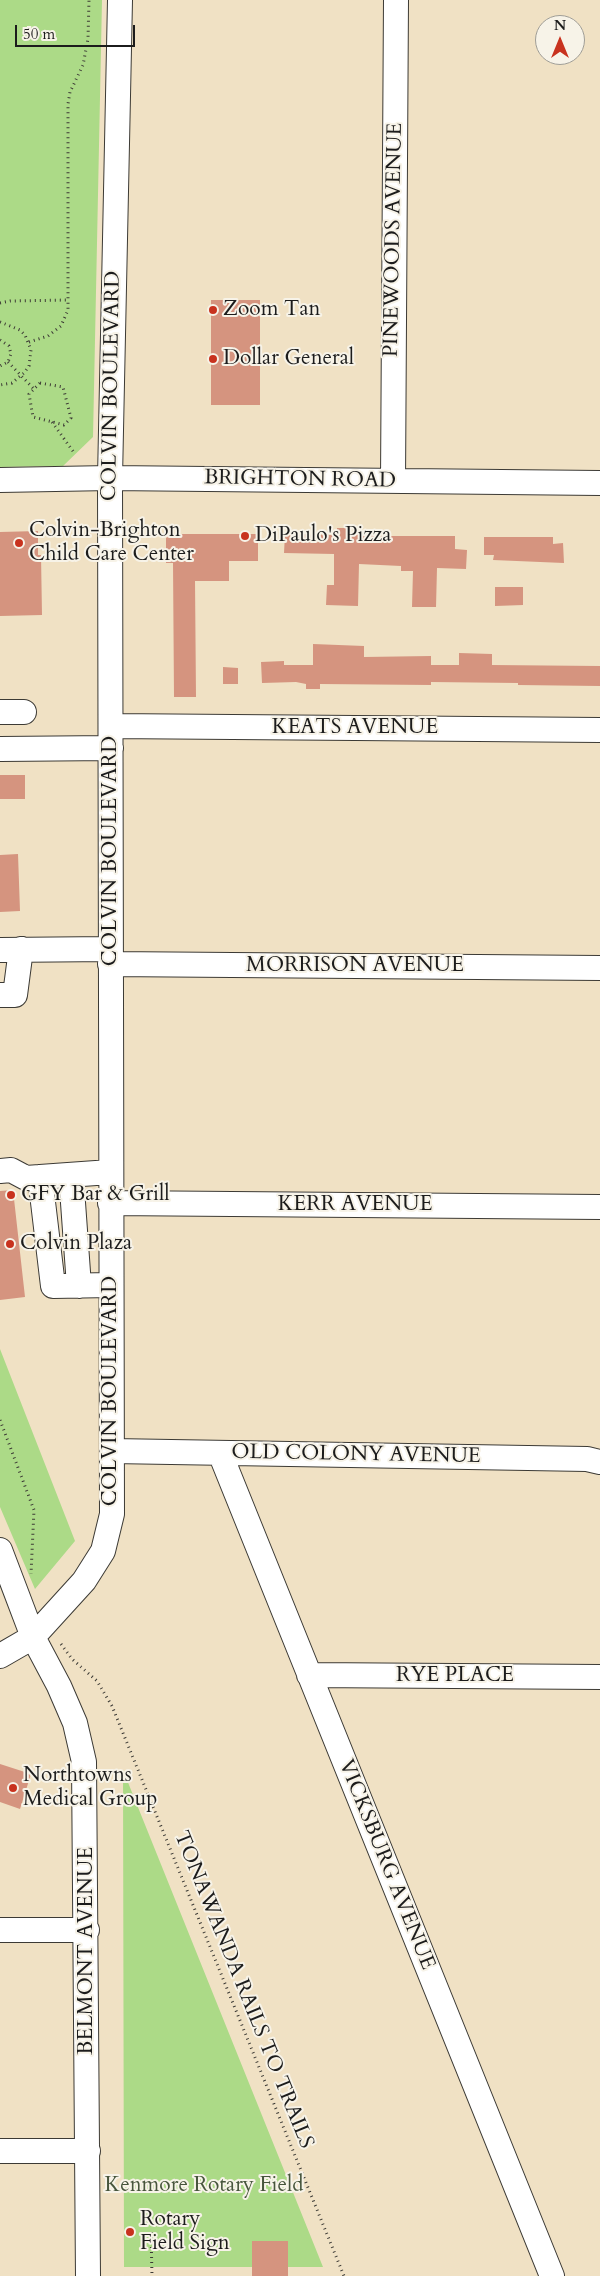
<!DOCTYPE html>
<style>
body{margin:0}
#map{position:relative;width:600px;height:2276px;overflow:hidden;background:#f0e1c4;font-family:Cardo,serif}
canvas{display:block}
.north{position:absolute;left:535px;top:15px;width:50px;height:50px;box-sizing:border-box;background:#f7f3e8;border:1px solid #9f9d96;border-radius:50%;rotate:0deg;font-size:14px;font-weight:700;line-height:20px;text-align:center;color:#1c1c1c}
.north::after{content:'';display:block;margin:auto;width:18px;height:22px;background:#c8321e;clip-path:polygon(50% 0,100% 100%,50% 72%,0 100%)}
.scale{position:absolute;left:15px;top:25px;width:120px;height:22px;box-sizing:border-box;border:2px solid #1c1c1c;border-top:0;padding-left:6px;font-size:15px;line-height:18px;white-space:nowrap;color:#1c1c1c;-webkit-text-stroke:4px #f7f3e8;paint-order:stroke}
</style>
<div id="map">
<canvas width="600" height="2276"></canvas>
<div class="north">N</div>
<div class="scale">50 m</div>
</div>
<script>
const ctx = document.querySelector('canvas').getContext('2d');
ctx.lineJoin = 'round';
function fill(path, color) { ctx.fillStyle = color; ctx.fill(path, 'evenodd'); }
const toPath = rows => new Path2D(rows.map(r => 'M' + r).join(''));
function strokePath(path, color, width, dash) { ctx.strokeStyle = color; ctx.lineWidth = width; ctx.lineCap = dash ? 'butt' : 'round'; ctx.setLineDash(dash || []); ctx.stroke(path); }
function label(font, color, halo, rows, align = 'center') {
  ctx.font = font + ' Cardo,serif'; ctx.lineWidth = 4; ctx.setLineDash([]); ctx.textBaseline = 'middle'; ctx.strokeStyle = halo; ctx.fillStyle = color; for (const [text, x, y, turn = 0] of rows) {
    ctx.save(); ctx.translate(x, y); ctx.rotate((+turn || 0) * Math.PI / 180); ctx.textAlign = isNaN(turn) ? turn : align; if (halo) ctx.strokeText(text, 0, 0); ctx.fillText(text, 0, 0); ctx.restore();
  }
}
fill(toPath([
 [0,0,102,0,93,437,63,466,0,467],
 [0,1349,75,1541,35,1589,0,1507],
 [123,1770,323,2267,124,2267]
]), '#acda87');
fill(toPath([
 [211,300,260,300,260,405,211,405],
 [337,528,351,528,351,532,381,534,381,536,455,536,455,549,467,550,466,569,437,568,436,607,412,607,413,571,401,571,401,566,359,564,358,606,326,605,327,585,334,585,334,554,284,553,285,534,337,535],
 [38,531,38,555,41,555,42,615,0,616,0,532],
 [171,534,258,534,258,561,229,561,229,581,195,581,196,697,174,697,173,563,166,563,166,538],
 [484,537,553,537,553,544,563,543,564,563,493,560,494,555,484,555],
 [495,587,523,587,523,605,495,606],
 [313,644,364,646,364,657,431,656,431,665,459,665,459,653,492,654,492,665,600,666,600,686,518,685,518,683,431,682,431,685,320,684,320,689,306,689,306,684,296,682,262,683,261,662,284,661,284,665,313,665],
 [223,667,238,668,238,684,223,684],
 [0,775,25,775,25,799,0,799],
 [18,854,20,911,0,912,0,855],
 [13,1190,25,1297,0,1300,0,1191],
 [0,1764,31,1774,20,1809,0,1802],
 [252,2241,288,2241,288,2276,252,2276]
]), '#d5947f');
const minor = toPath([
 [0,480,110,478,600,483],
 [393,481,396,0],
 [0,712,24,712],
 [111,726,600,730],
 [0,749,111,748],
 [0,950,110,949],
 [110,964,600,968],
 [0,995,15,995,21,949],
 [0,1171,11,1170,26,1178,110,1172],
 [71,1175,79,1286],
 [40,1177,53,1286,111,1285],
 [110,1203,600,1207],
 [112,1451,587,1459,600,1462],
 [220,1453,552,2276],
 [0,1550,33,1637,59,1686,75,1723,84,1762,88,2276],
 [0,1656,33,1637,84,1581,103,1551,112,1514,110,478,120,0],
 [309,1675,600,1677],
 [0,1930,87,1930],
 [0,2151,88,2151]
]);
strokePath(minor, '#3c3a35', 26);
strokePath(toPath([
 [0,303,10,301,68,300,68,104,70,92,83,65,88,39,89,0],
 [0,322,20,330,25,335,31,350,29,366,24,373,12,383,0,385],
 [0,340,9,346,11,354,8,362,0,366],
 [29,342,48,336,61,326,68,310,68,300],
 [8,362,33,388],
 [40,383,63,387,71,418,64,425,33,417,29,394,40,383],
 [52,422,75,454],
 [0,1420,34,1510,31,1574],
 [61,1644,72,1659,97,1681,112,1706,344,2276],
 [151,2232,152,2276]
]), '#3c3a35', 3, [1, 4]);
strokePath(minor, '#fff', 24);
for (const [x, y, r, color] of [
 [213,310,5,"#c8321e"],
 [213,359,5,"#c8321e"],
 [245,536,5,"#c8321e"],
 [19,543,5,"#c8321e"],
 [11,1195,5,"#c8321e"],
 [10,1244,5,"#c8321e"],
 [13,1788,5,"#c8321e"],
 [130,2232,5,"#c8321e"]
]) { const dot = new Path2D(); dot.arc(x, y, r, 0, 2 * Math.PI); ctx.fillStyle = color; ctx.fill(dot); strokePath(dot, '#f7f3e8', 2); }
label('21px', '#1c1c1c', '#f7f3e8', [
 ["PINEWOODS AVENUE",394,240,-89],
 ["COLVIN BOULEVARD",112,386,-89],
 ["BRIGHTON ROAD",300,480,1],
 ["KEATS AVENUE",355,728],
 ["COLVIN BOULEVARD",111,851,-90],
 ["MORRISON AVENUE",355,966],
 ["KERR AVENUE",355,1205],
 ["COLVIN BOULEVARD",111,1391,-90],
 ["OLD COLONY AVENUE",356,1455,1],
 ["RYE PLACE",455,1676],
 ["VICKSBURG AVENUE",386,1865,68],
 ["BELMONT AVENUE",87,1951,-90],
 ["TONAWANDA RAILS TO TRAILS",243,1990,68]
]);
label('21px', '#1c1c1c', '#f7f3e8', [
 ["Zoom Tan",223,310],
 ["Dollar General",223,359],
 ["Colvin-Brighton",29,531],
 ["Child Care Center",29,555],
 ["DiPaulo's Pizza",255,536],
 ["GFY Bar & Grill",21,1195],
 ["Colvin Plaza",20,1244],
 ["Northtowns",23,1776],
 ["Medical Group",23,1800],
 ["Rotary",140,2220],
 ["Field Sign",140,2244]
], 'left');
label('21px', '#47553c', '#f7f3e8', [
 ["Kenmore Rotary Field",204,2186]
]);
</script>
